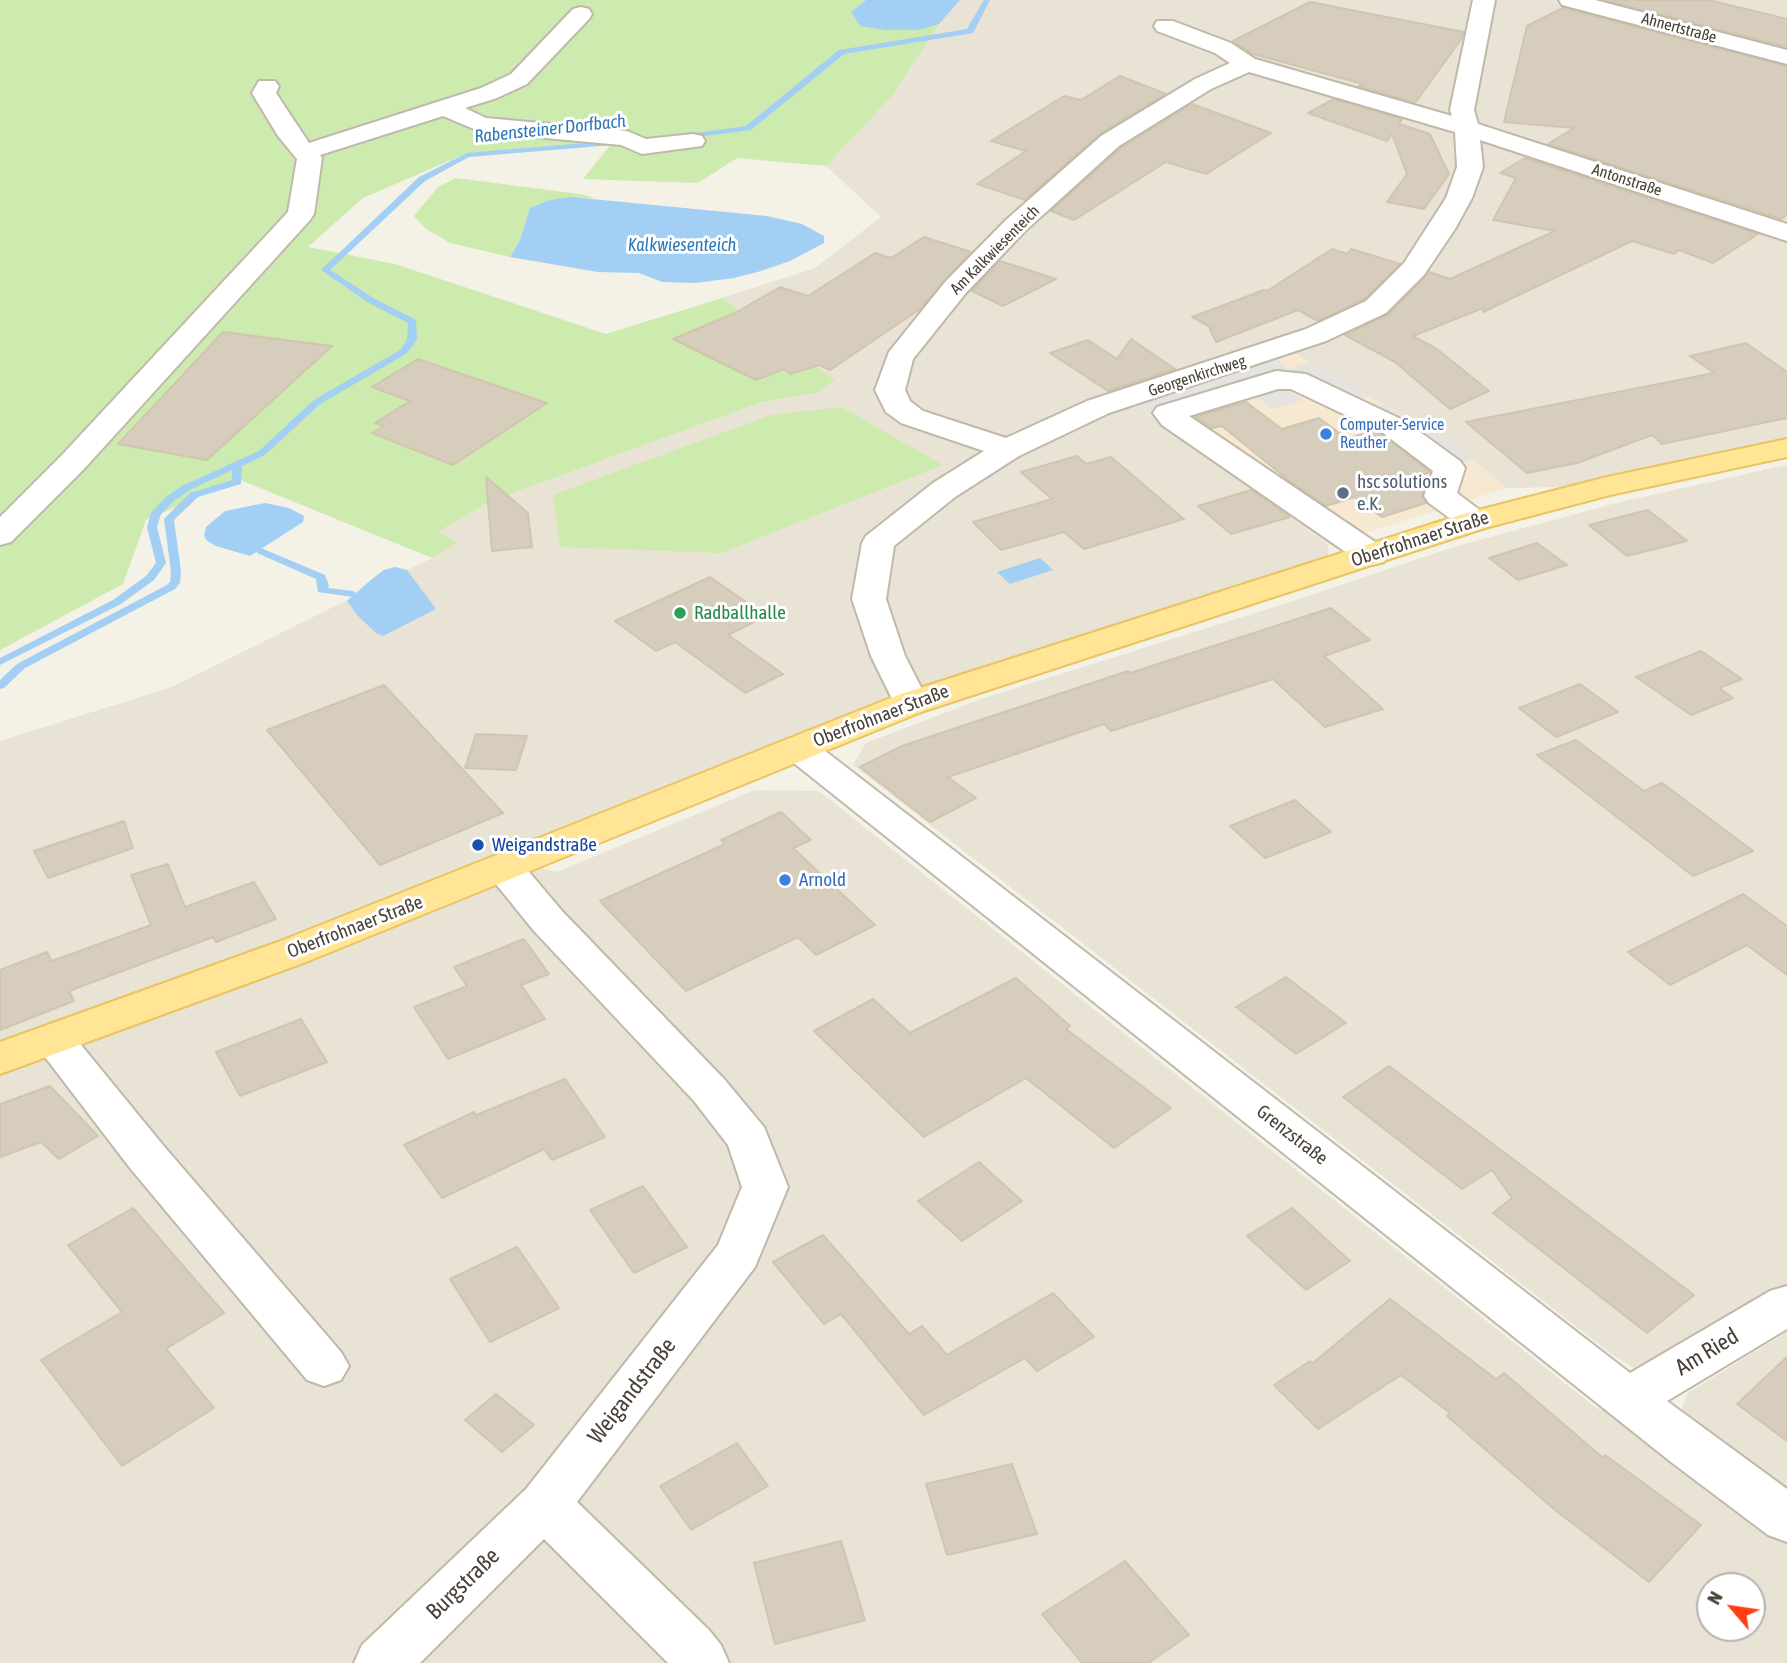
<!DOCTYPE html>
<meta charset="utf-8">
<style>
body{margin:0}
#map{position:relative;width:1787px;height:1663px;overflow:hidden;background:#f4f1e7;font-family:"Asap Condensed",sans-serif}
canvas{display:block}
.north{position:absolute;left:1696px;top:1572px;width:70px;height:70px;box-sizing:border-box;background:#fff;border:2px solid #b6b3af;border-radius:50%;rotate:299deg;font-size:19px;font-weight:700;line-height:28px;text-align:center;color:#484136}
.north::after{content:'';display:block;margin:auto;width:24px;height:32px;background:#ff3f13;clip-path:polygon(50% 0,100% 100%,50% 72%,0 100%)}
</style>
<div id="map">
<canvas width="1787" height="1663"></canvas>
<div class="north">N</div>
</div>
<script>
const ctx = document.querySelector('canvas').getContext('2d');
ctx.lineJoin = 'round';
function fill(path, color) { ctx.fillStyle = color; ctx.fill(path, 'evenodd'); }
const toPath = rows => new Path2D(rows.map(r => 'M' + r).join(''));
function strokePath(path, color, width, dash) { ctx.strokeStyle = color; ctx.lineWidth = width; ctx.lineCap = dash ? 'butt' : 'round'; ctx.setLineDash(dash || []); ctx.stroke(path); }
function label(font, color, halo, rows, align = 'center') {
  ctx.font = font + ' "Asap Condensed",sans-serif'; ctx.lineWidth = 6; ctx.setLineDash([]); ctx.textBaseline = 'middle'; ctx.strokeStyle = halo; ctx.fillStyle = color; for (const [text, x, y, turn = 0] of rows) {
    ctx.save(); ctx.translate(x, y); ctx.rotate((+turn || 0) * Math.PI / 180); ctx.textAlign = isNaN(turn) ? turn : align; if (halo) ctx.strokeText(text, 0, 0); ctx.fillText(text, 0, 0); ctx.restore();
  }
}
fill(toPath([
 [960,0,1787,0,1787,448,1607,486,1507,488,1458,447,1293,353,1317,329,1095,400,1138,405,1328,545,1329,569,1026,664,520,863,557,872,755,790,819,791,1596,1408,1619,1416,1787,1543,1787,1663,0,1663,0,741,172,687,432,558,456,541,437,533,491,501,762,402,816,393,834,380,722,298,815,268,881,217,826,166,891,97,939,24],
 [1710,1586,1752,1586,1752,1628,1710,1628],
 [1787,465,1787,1285,1648,1372,1632,1367,1613,1355,853,765,866,743,981,699,1287,603,1457,546,1624,501],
 [1787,1332,1787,1494,1687,1422,1682,1408,1688,1393]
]), '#e8e3d5');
fill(toPath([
 [1293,353,1458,447,1507,488,1328,545,1138,405]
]), '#f7e8d2');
fill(toPath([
 [0,0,866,0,851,12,918,30,939,24,891,97,826,166,737,158,698,183,583,179,612,143,465,154,363,198,308,247,395,264,606,334,722,298,835,380,816,393,762,402,491,501,438,532,457,542,432,558,238,479,146,520,123,584,0,650],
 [456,178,580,194,596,198,549,200,530,208,520,240,510,257,450,243,426,229,414,216,438,187],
 [841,407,943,465,721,553,560,547,553,495,771,415]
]), '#cdeaaf');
fill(toPath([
 [1276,358,1288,369,1309,362,1370,396,1346,404,1288,369,1152,415,1138,405],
 [1280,384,1303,400,1272,409,1251,392],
 [1384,405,1458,447,1473,459,1458,463,1373,409]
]), '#e5e3df');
fill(toPath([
 [866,0,960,0,939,24,919,30,886,30,860,26,851,12],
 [571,197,767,216,802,224,824,236,824,243,790,261,761,271,734,278,695,283,662,282,639,273,598,272,510,257,520,240,530,208,549,200],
 [265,503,289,508,304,516,303,522,250,556,216,546,206,540,204,535,206,527,225,511],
 [1040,558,1053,570,1010,584,997,572],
 [395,567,407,570,436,609,383,636,376,633,358,616,347,601,372,579,384,570]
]), '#a2cff3');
fill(toPath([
 [984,0,990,0,973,33,844,54,751,130,681,139,677,137,681,135,746,126,839,50,967,29,984,0],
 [621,140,625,142,624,144,469,157,425,181,330,270,375,299,416,320,417,340,406,354,320,404,265,455,242,466,241,484,198,497,174,520,181,571,180,583,175,589,25,668,4,688,0,689,0,680,17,664,167,585,170,582,171,571,164,519,190,493,232,480,232,470,192,489,175,500,161,514,157,527,166,563,154,580,121,604,0,665,0,658,113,600,146,576,156,563,147,527,151,513,167,496,184,485,259,451,314,400,400,350,407,340,408,323,369,303,321,270,419,177,467,153,621,140],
 [261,548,325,575,329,585,328,588,353,591,358,594,353,597,318,592,316,579,257,553,257,549,261,548]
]), '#a2cff3');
const building = toPath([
 [1605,0,1709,0,1787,19,1787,47,1605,0],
 [1310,2,1464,32,1462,38,1415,103,1359,86,1363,84,1253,54,1233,41,1310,2],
 [1563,8,1787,66,1787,215,1781,219,1548,144,1574,128,1504,122,1527,26,1563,8],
 [1120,76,1166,94,1099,134,1025,200,977,184,1026,151,991,141,1064,96,1081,100,1120,76],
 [1334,99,1402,119,1399,124,1430,134,1449,174,1424,209,1387,202,1407,174,1392,134,1387,141,1308,113,1334,99],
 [1192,104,1271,133,1206,174,1166,162,1074,220,1051,211,1121,148,1192,104],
 [1525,158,1758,234,1713,263,1679,250,1674,254,1632,241,1483,312,1483,308,1413,336,1437,349,1489,391,1450,409,1395,362,1345,335,1388,315,1429,272,1450,279,1555,231,1493,220,1516,178,1500,173,1525,158],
 [924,237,971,252,920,309,830,370,819,365,790,374,784,369,756,380,673,339,735,313,780,287,808,296,875,253,891,258,924,237],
 [1332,249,1347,254,1351,249,1400,264,1364,299,1318,321,1298,310,1216,342,1210,329,1212,328,1192,317,1264,290,1267,291,1332,249],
 [1000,261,1056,279,1003,306,972,291,1000,261],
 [223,332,332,346,207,460,118,444,223,332],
 [1131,339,1175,369,1108,391,1050,353,1088,340,1117,359,1131,339],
 [1746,343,1787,372,1787,418,1662,444,1652,435,1577,463,1527,473,1466,422,1714,373,1690,356,1746,343],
 [418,359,547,403,453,465,372,433,384,426,375,423,410,401,372,387,418,359],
 [1246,402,1282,429,1319,418,1347,439,1373,431,1382,435,1430,472,1407,481,1423,492,1422,498,1426,503,1382,517,1355,497,1326,506,1287,479,1222,426,1212,428,1195,417,1246,402],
 [1077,456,1086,464,1111,457,1184,519,1084,549,1064,532,1001,550,973,522,1052,499,1021,472,1077,456],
 [486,477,528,513,532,547,492,551,486,477],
 [1251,490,1290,517,1231,534,1198,506,1251,490],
 [1648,510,1687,541,1627,556,1589,525,1648,510],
 [1537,543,1567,565,1518,580,1489,558,1537,543],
 [710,577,766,616,728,635,783,674,745,693,675,642,656,651,615,621,710,577],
 [1331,608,1370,640,1324,656,1383,709,1325,727,1273,679,1111,731,1104,724,948,777,976,798,930,822,860,767,902,746,1128,671,1130,673,1331,608],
 [1701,651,1742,679,1719,688,1733,698,1691,715,1636,677,1701,651],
 [1580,684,1618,712,1556,737,1519,708,1580,684],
 [384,685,503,813,380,865,267,730,384,685],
 [476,734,527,736,516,770,465,768,476,734],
 [1576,740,1644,791,1662,783,1753,851,1693,876,1537,755,1576,740],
 [1295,800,1331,832,1265,858,1230,826,1295,800],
 [781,812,811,840,793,848,875,925,816,955,798,937,686,991,600,901,725,844,721,840,781,812],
 [124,821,133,848,48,878,34,851,124,821],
 [168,864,185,907,254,882,276,919,216,942,213,937,69,991,74,1001,0,1030,0,970,47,952,52,961,151,925,131,875,168,864],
 [1743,894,1787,926,1787,975,1747,945,1670,985,1628,952,1743,894],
 [524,939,549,974,521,985,545,1019,448,1059,414,1007,467,986,454,967,524,939],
 [1286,977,1346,1023,1296,1054,1236,1007,1286,977],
 [1016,978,1070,1026,1066,1029,1171,1108,1114,1148,1026,1078,924,1137,814,1031,873,999,910,1033,1016,978],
 [301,1019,327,1062,240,1096,216,1052,301,1019],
 [1389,1066,1566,1199,1694,1295,1647,1333,1493,1213,1512,1198,1492,1170,1462,1189,1343,1097,1389,1066],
 [565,1079,605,1137,552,1160,544,1149,442,1198,404,1145,474,1112,476,1115,565,1079],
 [50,1086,98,1136,59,1159,41,1142,0,1157,0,1104,50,1086],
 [979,1162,1022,1201,962,1241,918,1201,979,1162],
 [643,1186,687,1247,634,1273,590,1210,643,1186],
 [133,1208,224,1313,166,1349,214,1408,122,1466,41,1360,122,1312,68,1245,133,1208],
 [1292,1208,1350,1261,1306,1290,1247,1236,1292,1208],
 [823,1235,909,1334,922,1326,947,1355,1053,1293,1094,1337,1037,1371,1025,1358,924,1415,841,1314,824,1324,773,1262,823,1235],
 [517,1247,559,1308,490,1342,450,1279,517,1247],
 [1390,1299,1496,1379,1504,1373,1603,1458,1605,1455,1701,1525,1649,1582,1555,1510,1447,1416,1450,1413,1401,1375,1318,1429,1274,1385,1310,1361,1313,1363,1390,1299],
 [1787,1357,1787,1441,1737,1404,1787,1357],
 [496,1394,534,1425,502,1452,465,1420,496,1394],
 [737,1443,768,1486,691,1530,660,1486,737,1443],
 [1012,1464,1037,1534,947,1555,926,1484,1012,1464],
 [841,1541,865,1620,775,1644,754,1563,841,1541],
 [1125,1561,1189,1635,1148,1663,1082,1663,1042,1614,1125,1561]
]);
fill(building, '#d6cdbc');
strokePath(building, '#d1c5af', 2);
const minor = toPath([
 [1473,0,1495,0,1474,110,1478,124,1787,224,1787,241,1480,140,1483,167,1472,198,1455,229,1424,275,1386,313,1326,341,1109,413,1019,456,955,497,894,546,886,599,905,656,929,703,924,711,911,714,898,711,871,656,852,599,862,543,866,536,933,483,984,451,901,423,886,412,875,390,889,352,945,282,1006,220,1101,136,1195,79,1230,63,1215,53,1157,31,1154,26,1157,21,1173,21,1231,43,1255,59,1452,116,1450,110,1473,0],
 [1249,72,1455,132,1457,167,1446,198,1404,263,1366,301,1306,329,1087,401,1006,438,923,411,910,401,905,390,913,359,965,294,1024,232,1119,146,1211,89,1249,72],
 [1559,0,1595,0,1787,50,1787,64,1562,5,1559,0],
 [581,7,589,9,592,14,589,19,527,84,497,98,465,108,486,118,627,131,646,139,693,134,702,136,705,141,702,146,642,154,621,145,481,132,443,116,320,155,322,158,314,214,310,220,84,469,11,542,0,545,0,517,62,455,288,212,297,159,278,136,252,93,259,81,275,81,279,86,276,93,309,143,481,88,511,74,573,9,581,7],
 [1276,371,1306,374,1405,421,1460,461,1465,468,1457,493,1485,514,1490,521,1485,528,1474,531,1463,528,1429,503,1424,496,1433,471,1383,433,1291,389,1278,389,1189,416,1384,548,1388,555,1384,562,1372,565,1360,562,1162,425,1153,413,1157,407,1276,371],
 [798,737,811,740,1630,1373,1770,1291,1787,1286,1787,1329,1667,1401,1787,1489,1787,1542,1768,1535,1671,1462,785,756,780,748,785,740,798,737],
 [505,856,519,860,562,911,724,1079,764,1127,788,1187,755,1267,577,1502,709,1630,721,1645,729,1663,668,1663,544,1539,420,1663,354,1663,362,1645,526,1489,718,1245,742,1187,728,1145,694,1101,534,931,491,878,485,869,491,860,505,856],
 [53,1025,68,1029,162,1144,341,1352,349,1366,341,1380,324,1386,307,1380,130,1168,32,1040,38,1029,53,1025]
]);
const major = toPath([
 [1787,439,1787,457,1610,495,1485,528,924,711,306,962,0,1074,0,1042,278,942,898,695,1463,514,1607,477,1787,439]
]);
strokePath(minor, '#c0b9a9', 4);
strokePath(major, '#e8c462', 4);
fill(minor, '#fff');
fill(major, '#ffe595');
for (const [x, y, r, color] of [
 [1326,434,7,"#3f7fe0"],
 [1343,493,7,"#5c6f8a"],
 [680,613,7,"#2e9e5b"],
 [478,845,7,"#1a4fb4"],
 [785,880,7,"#3f7fe0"]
]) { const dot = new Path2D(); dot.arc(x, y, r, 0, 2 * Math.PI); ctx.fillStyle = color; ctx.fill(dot); strokePath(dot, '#fff', 2.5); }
label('16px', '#484136', '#fff', [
 ["Ahnertstraße",1679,28,15],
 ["Antonstraße",1627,180,18],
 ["Am Kalkwiesenteich",995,250,-45],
 ["Georgenkirchweg",1197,376,-18]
]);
label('16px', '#366cbe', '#fff', [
 ["Computer-Service",1340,425],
 ["Reuther",1340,443]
], 'left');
label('italic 18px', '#2b77b7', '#fff', [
 ["Rabensteiner Dorfbach",550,129,-6],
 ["Kalkwiesenteich",682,245]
]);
label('19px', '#4e5e75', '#fff', [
 ["hsc solutions",1357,482],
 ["e.K.",1357,504]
], 'left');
label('19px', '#484136', '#fff', [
 ["Oberfrohnaer Straße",1420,539,-18],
 ["Oberfrohnaer Straße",881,716,-21],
 ["Oberfrohnaer Straße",355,927,-21],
 ["Grenzstraße",1292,1135,38]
]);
label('19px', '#27864d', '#fff', [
 ["Radballhalle",694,613]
], 'left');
label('19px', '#164399', '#fff', [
 ["Weigandstraße",492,845]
], 'left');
label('19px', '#366cbe', '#fff', [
 ["Arnold",799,880]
], 'left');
label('23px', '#484136', '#fff', [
 ["Am Ried",1707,1352,-31],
 ["Weigandstraße",632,1391,-52],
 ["Burgstraße",463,1584,-44]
]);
</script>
